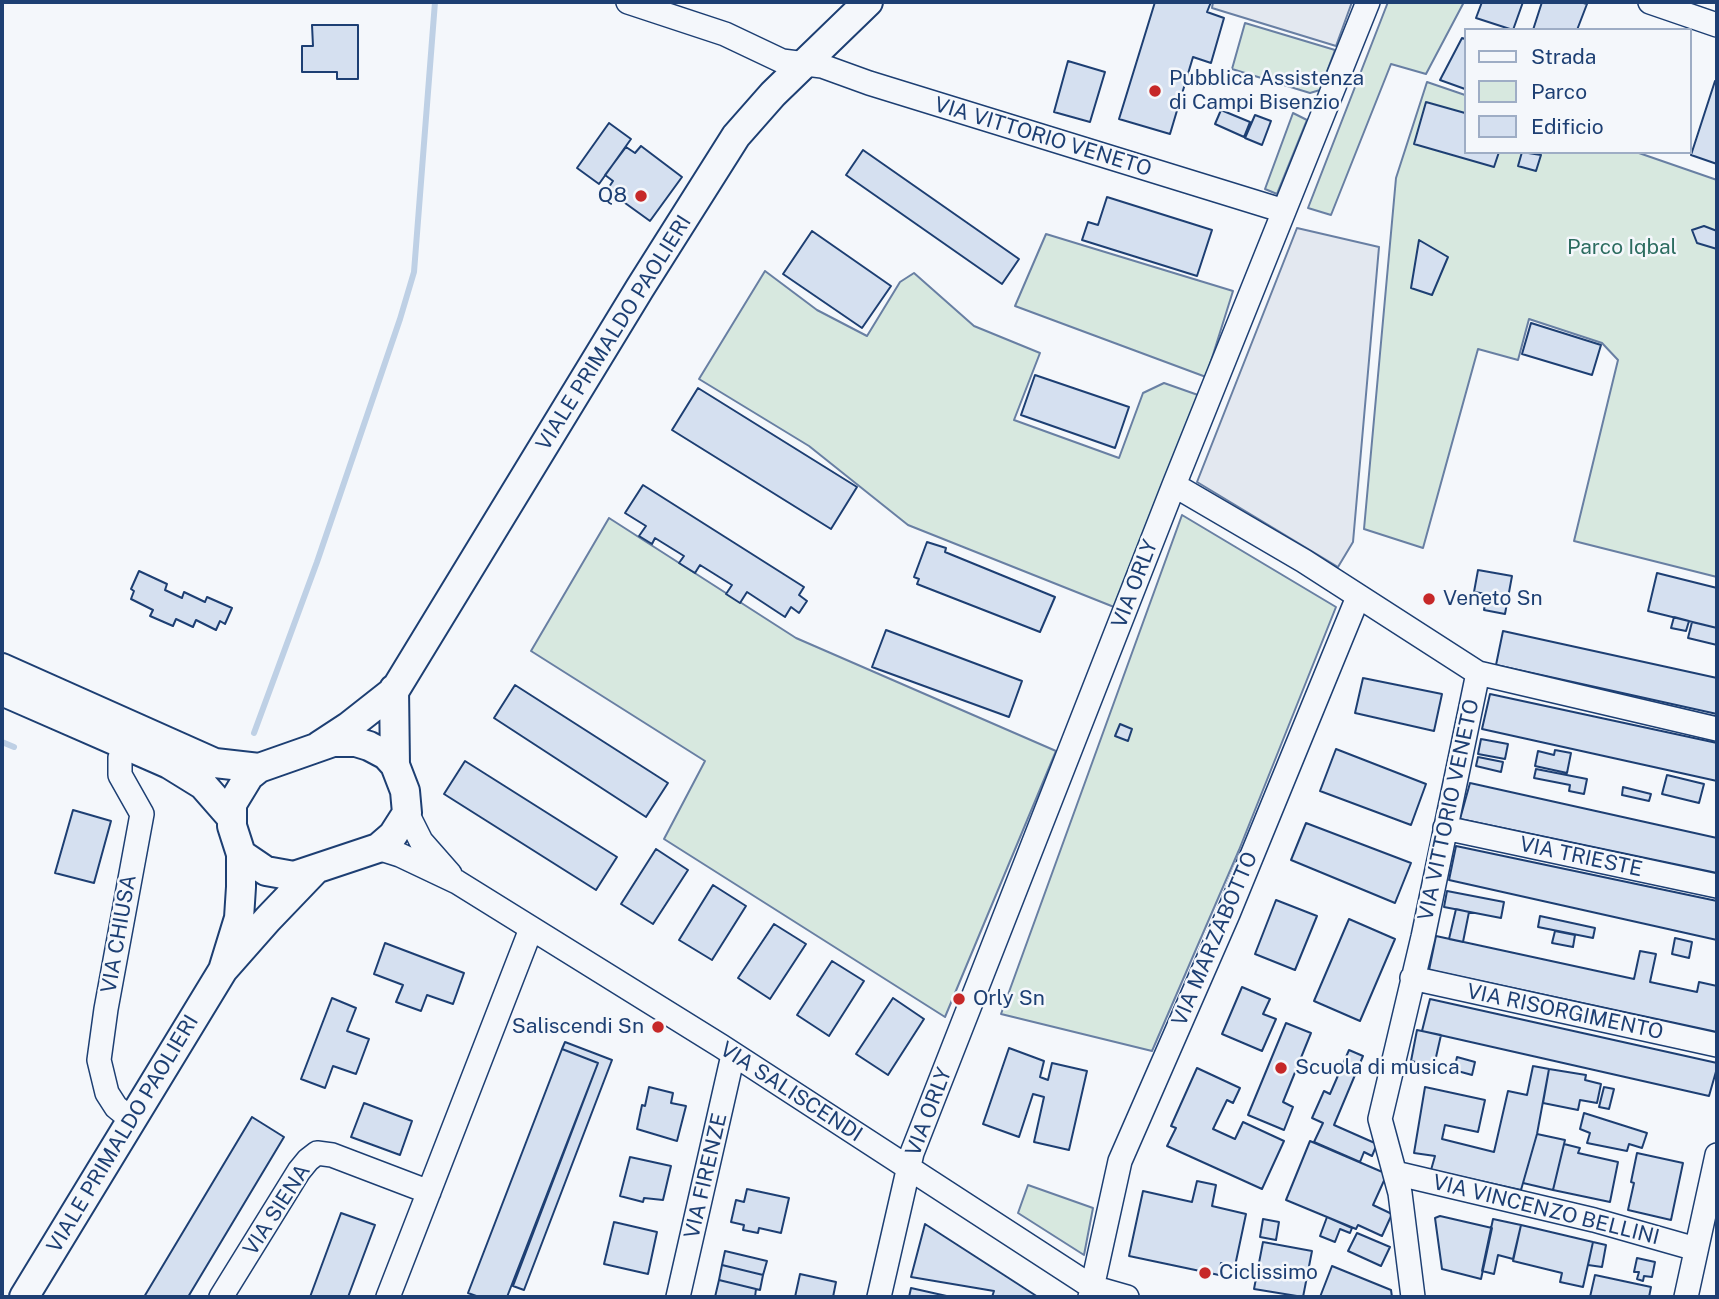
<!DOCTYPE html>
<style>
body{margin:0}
#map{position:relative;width:1719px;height:1299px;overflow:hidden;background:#f4f7fb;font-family:"Public Sans",sans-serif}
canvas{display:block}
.frame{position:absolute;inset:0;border:4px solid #1d3f73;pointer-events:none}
.legend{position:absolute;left:1464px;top:28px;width:228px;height:126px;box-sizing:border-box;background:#f4f7fb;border:2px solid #9eadc5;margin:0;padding:9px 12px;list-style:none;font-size:21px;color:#1d3f73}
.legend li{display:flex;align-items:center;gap:14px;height:35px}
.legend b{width:35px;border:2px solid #9eadc5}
</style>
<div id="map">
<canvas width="1719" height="1299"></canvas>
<div class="frame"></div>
<ul class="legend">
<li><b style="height:9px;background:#f4f7fb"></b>Strada</li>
<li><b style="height:19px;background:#d7e8df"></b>Parco</li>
<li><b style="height:19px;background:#d5e0f0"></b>Edificio</li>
</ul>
</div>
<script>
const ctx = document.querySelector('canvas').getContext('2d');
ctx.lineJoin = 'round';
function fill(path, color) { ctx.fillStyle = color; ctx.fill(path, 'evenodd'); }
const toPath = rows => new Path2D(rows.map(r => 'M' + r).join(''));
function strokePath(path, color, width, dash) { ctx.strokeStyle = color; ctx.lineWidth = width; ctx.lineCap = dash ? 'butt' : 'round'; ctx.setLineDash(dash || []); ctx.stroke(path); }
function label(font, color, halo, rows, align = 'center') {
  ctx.font = font + ' "Public Sans",sans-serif'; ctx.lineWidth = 5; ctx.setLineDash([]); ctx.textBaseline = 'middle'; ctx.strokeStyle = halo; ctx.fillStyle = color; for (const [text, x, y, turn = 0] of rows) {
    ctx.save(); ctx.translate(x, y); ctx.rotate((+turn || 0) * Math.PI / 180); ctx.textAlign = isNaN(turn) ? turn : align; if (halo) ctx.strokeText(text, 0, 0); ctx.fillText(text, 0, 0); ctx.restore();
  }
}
const green = toPath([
 [1388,2,1464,2,1426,74,1391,64,1331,215,1308,208,1388,2],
 [1245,23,1335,50,1320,90,1310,93,1232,69,1245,23],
 [1427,82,1465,95,1465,152,1636,152,1717,180,1717,577,1574,541,1618,360,1602,343,1529,319,1518,360,1478,349,1423,548,1364,529,1396,178,1427,82],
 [1293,113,1307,120,1277,194,1265,189,1293,113],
 [1046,234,1233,291,1206,377,1015,306,1046,234],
 [765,271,817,310,867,336,900,282,914,273,974,326,1040,353,1014,420,1119,458,1143,393,1164,383,1198,395,1114,607,908,525,809,446,699,379,765,271],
 [1182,515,1336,607,1239,850,1152,1051,1001,1014,1182,515],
 [609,518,796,638,1056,751,945,1017,664,839,705,761,531,651,609,518],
 [1028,1185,1093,1208,1084,1255,1018,1213,1028,1185]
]);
fill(green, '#d7e8df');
strokePath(green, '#687fa3', 2);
const parking = toPath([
 [1213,2,1352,2,1336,46,1212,8,1213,2],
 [1297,228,1379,247,1353,542,1338,567,1197,482,1297,228]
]);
fill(parking, '#e3e8f0');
strokePath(parking, '#687fa3', 2);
strokePath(toPath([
 [254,733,317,562,400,319,414,272,435,2],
 [2,742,14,747]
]), '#bed0e5', 6);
const building = toPath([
 [1155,2,1211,2,1207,12,1224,18,1211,63,1193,57,1170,134,1119,119,1155,2],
 [1482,2,1523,2,1513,30,1476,18,1482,2],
 [1542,2,1580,2,1587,4,1577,30,1533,30,1542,2],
 [312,25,358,25,358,79,337,79,337,72,302,72,302,46,313,46,312,25],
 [1462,38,1465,39,1465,89,1440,80,1462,38],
 [1068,61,1105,72,1090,122,1054,112,1068,61],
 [1715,81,1717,82,1717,164,1691,155,1715,81],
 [1426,102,1465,113,1465,152,1499,152,1494,167,1414,144,1426,102],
 [1221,110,1250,122,1244,137,1215,124,1221,110],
 [1255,115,1271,121,1262,145,1245,138,1255,115],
 [609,123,631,139,599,184,577,168,609,123],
 [641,146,682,177,650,221,607,190,613,181,605,175,626,147,635,153,641,146],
 [863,150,1019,259,1002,284,846,175,863,150],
 [1522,152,1541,155,1536,171,1518,166,1522,152],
 [1107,197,1212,230,1197,276,1082,240,1088,222,1098,225,1107,197],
 [1704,226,1717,231,1717,249,1697,243,1692,230,1704,226],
 [812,231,891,286,862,328,783,274,812,231],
 [1419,240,1448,257,1432,295,1411,288,1419,240],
 [1531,323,1601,345,1592,375,1522,354,1531,323],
 [1035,375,1129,407,1115,448,1021,415,1035,375],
 [698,388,857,487,831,529,672,430,698,388],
 [643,485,804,587,799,595,807,601,799,613,791,607,785,617,747,592,740,603,726,594,732,585,700,565,695,573,679,563,684,556,655,538,652,544,639,536,646,526,625,513,643,485],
 [927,542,946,548,945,552,1055,597,1040,632,917,584,919,579,914,577,927,542],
 [1478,570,1512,576,1505,614,1484,610,1487,594,1474,592,1478,570],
 [139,571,167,584,165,590,182,598,184,592,205,602,207,597,232,608,225,624,220,621,216,630,196,620,193,627,176,619,173,626,150,616,153,610,131,599,134,591,131,589,139,571],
 [1657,573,1717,588,1717,628,1648,611,1657,573],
 [1674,617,1689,621,1686,631,1671,628,1674,617],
 [1692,622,1717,628,1717,645,1688,638,1692,622],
 [886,630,1022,681,1009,717,872,667,886,630],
 [1503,631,1717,678,1717,714,1496,665,1503,631],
 [1363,678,1442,694,1434,731,1355,713,1363,678],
 [515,685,668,783,646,817,494,718,515,685],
 [1490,694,1717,743,1717,781,1482,729,1490,694],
 [1120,724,1132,729,1128,741,1115,736,1120,724],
 [1481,739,1508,744,1505,759,1478,754,1481,739],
 [1336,749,1426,784,1411,825,1320,791,1336,749],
 [1555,750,1571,753,1567,773,1535,766,1538,751,1554,755,1555,750],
 [1478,757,1503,762,1501,772,1476,766,1478,757],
 [465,761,617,857,596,890,444,794,465,761],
 [1536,769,1587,779,1584,794,1569,791,1570,785,1534,778,1536,769],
 [1667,775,1704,784,1699,803,1662,794,1667,775],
 [1470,783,1717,838,1717,873,1460,819,1470,783],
 [1623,787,1651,794,1649,801,1622,795,1623,787],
 [73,810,111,821,94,883,55,873,73,810],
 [1306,823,1411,863,1395,903,1291,860,1306,823],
 [1456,846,1717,901,1717,940,1449,880,1456,846],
 [656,849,688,870,653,924,621,904,656,849],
 [713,885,746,906,712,960,679,940,713,885],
 [1447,891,1504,902,1501,918,1444,907,1447,891],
 [1276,900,1317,916,1295,970,1255,954,1276,900],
 [1456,909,1469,912,1463,942,1449,939,1456,909],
 [1540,916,1595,928,1593,938,1538,927,1540,916],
 [1349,919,1395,939,1360,1021,1314,1001,1349,919],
 [774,924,806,944,770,999,738,978,774,924],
 [1555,931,1575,935,1573,947,1552,943,1555,931],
 [1436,936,1634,979,1640,951,1656,954,1650,982,1697,992,1699,982,1717,986,1717,1032,1429,970,1436,936],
 [1675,938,1692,942,1689,958,1672,954,1675,938],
 [385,943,464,973,453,1004,427,995,421,1011,396,1002,403,985,374,974,385,943],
 [832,961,864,981,829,1036,797,1015,832,961],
 [1242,987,1270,999,1263,1014,1276,1019,1262,1051,1222,1034,1242,987],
 [332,998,356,1008,347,1031,369,1039,356,1074,333,1066,325,1088,301,1079,332,998],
 [893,998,924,1019,888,1075,856,1054,893,998],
 [1430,999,1717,1063,1717,1068,1709,1096,1422,1031,1430,999],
 [1286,1023,1311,1033,1283,1102,1293,1107,1284,1130,1248,1115,1286,1023],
 [1417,1030,1441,1035,1434,1066,1411,1061,1417,1030],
 [565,1042,612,1060,524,1290,513,1286,598,1063,562,1049,565,1042],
 [1009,1048,1044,1061,1040,1077,1048,1080,1052,1063,1087,1071,1069,1150,1034,1142,1044,1097,1033,1094,1019,1137,983,1124,1009,1048],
 [562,1049,598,1063,507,1297,479,1297,468,1293,562,1049],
 [1349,1050,1363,1056,1334,1125,1377,1144,1372,1156,1364,1152,1360,1162,1314,1142,1323,1123,1312,1118,1324,1091,1330,1094,1349,1050],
 [1457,1057,1475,1062,1472,1075,1454,1070,1457,1057],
 [1533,1066,1549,1069,1537,1134,1521,1190,1431,1170,1435,1156,1414,1153,1425,1087,1485,1100,1478,1132,1445,1125,1442,1139,1494,1152,1508,1091,1527,1095,1533,1066],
 [1197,1068,1240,1088,1233,1103,1227,1100,1213,1129,1235,1139,1243,1122,1284,1141,1262,1189,1167,1146,1176,1128,1171,1126,1197,1068],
 [1549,1069,1586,1075,1585,1080,1601,1084,1597,1103,1580,1100,1578,1110,1543,1103,1549,1069],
 [649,1087,673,1093,671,1103,686,1106,677,1141,637,1129,642,1105,645,1106,649,1087],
 [1604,1087,1614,1089,1609,1109,1599,1107,1604,1087],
 [364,1103,412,1121,400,1155,351,1137,364,1103],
 [1584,1113,1647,1133,1642,1148,1629,1144,1627,1151,1587,1143,1590,1133,1580,1129,1584,1113],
 [252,1117,284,1137,188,1297,144,1297,252,1117],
 [1537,1134,1565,1140,1553,1190,1523,1183,1537,1134],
 [1310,1141,1387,1174,1373,1205,1392,1214,1382,1236,1358,1225,1356,1229,1286,1200,1310,1141],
 [1564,1144,1580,1148,1578,1153,1618,1162,1610,1202,1553,1190,1564,1144],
 [1637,1153,1683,1163,1671,1220,1628,1210,1634,1183,1631,1182,1637,1153],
 [630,1157,671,1166,663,1200,644,1198,643,1202,620,1196,630,1157],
 [1197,1181,1216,1185,1212,1206,1246,1214,1235,1266,1221,1263,1219,1275,1129,1256,1143,1191,1192,1202,1197,1181],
 [747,1189,789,1198,781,1233,759,1228,758,1233,743,1230,744,1225,731,1222,736,1200,744,1202,747,1189],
 [341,1213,375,1225,348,1297,310,1297,341,1213],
 [1440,1216,1492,1228,1481,1279,1442,1269,1435,1218,1440,1216],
 [1327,1217,1352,1228,1350,1233,1340,1229,1335,1242,1320,1236,1327,1217],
 [1263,1219,1279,1222,1276,1240,1260,1237,1263,1219],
 [1493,1219,1521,1225,1513,1259,1498,1255,1494,1274,1482,1271,1493,1219],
 [614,1222,657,1232,648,1274,604,1264,614,1222],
 [925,1224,1038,1297,992,1297,994,1291,911,1277,925,1224],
 [1521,1225,1593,1242,1583,1287,1560,1282,1562,1273,1513,1261,1521,1225],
 [1357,1233,1390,1247,1381,1266,1348,1251,1357,1233],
 [1263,1242,1312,1251,1303,1297,1254,1289,1263,1242],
 [1593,1242,1606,1245,1602,1267,1588,1265,1593,1242],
 [725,1251,767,1261,763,1275,722,1265,725,1251],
 [1637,1258,1655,1262,1652,1277,1644,1276,1643,1281,1637,1279,1639,1272,1634,1272,1637,1258],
 [722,1265,763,1275,760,1290,719,1280,722,1265],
 [1332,1266,1391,1290,1392,1297,1320,1297,1332,1266],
 [800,1274,836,1282,833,1297,795,1297,800,1274],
 [1595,1275,1651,1287,1649,1297,1590,1297,1595,1275],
 [719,1280,756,1289,755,1297,715,1297,719,1280],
 [911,1288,951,1297,909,1297,911,1288]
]);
fill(building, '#d5e0f0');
strokePath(building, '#1d3f73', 2);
const minor = toPath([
 [628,2,725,34,782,61,822,66,869,83,1284,211],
 [1650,2,1717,25],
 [1174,485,1304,561,1478,673,1717,729],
 [125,745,120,758,120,775,142,814,106,1009,99,1060,107,1093,116,1107,132,1120],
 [407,813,421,841,450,874],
 [1445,828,1717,886],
 [378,848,400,855,457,882,721,1046,1092,1287,1127,1297],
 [1412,978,1717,1045],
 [1395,1173,1594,1220,1696,1249],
 [221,1297,299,1171,308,1160,317,1153,332,1155,429,1192],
 [388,1297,531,929],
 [678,1297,733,1055],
 [879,1297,912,1153,1174,485,1368,2],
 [1090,1297,1120,1161,1228,914,1358,597],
 [1413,1297,1400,1193,1380,1119,1423,937,1478,673],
 [1686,1297,1717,1155]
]);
const major = toPath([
 [2,668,215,763,259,768],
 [394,689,395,765],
 [2,691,169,764,203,785,231,817],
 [319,746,348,727,395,690,640,288,736,136,773,94,868,2],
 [223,970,239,918,241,887,241,854,232,826,232,804,249,776,259,768,333,742,356,742,369,746,386,755,395,765,405,791,407,813,393,835,378,848,294,876,266,871,241,854],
 [24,1297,223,970,268,919,315,870]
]);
strokePath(minor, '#1d3f73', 26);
strokePath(major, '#1d3f73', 32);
strokePath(minor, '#f4f7fb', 23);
strokePath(major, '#f4f7fb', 28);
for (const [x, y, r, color] of [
 [1155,91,7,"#c62828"],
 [641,196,7,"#c62828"],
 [1429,599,7,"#c62828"],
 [959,999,7,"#c62828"],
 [658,1027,7,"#c62828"],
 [1281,1068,7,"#c62828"],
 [1205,1273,7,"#c62828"]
]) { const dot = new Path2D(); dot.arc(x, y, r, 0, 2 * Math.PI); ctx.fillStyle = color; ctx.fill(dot); strokePath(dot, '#f4f7fb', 2.5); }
label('21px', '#1d3f73', '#f4f7fb', [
 ["Pubblica Assistenza",1169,79],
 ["di Campi Bisenzio",1169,103],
 ["Q8",627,196,"right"],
 ["Veneto Sn",1443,599],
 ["Orly Sn",973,999],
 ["Saliscendi Sn",644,1027,"right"],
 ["Scuola di musica",1295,1068],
 ["Ciclissimo",1219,1273]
], 'left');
label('21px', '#1d3f73', '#f4f7fb', [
 ["VIA VITTORIO VENETO",1043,137,17],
 ["VIALE PRIMALDO PAOLIERI",614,333,-58],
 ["VIA ORLY",1135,584,-69],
 ["VIA VITTORIO VENETO",1449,810,-78],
 ["VIA TRIESTE",1581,857,12],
 ["VIA CHIUSA",119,934,-80],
 ["VIA MARZABOTTO",1215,939,-67],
 ["VIA RISORGIMENTO",1565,1012,12],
 ["VIA SALISCENDI",791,1092,33],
 ["VIA ORLY",929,1112,-69],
 ["VIALE PRIMALDO PAOLIERI",123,1134,-59],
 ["VIA FIRENZE",706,1176,-77],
 ["VIA SIENA",277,1210,-57],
 ["VIA VINCENZO BELLINI",1546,1210,14]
]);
label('21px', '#2c6c60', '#f4f7fb', [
 ["Parco Iqbal",1622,248]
]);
</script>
